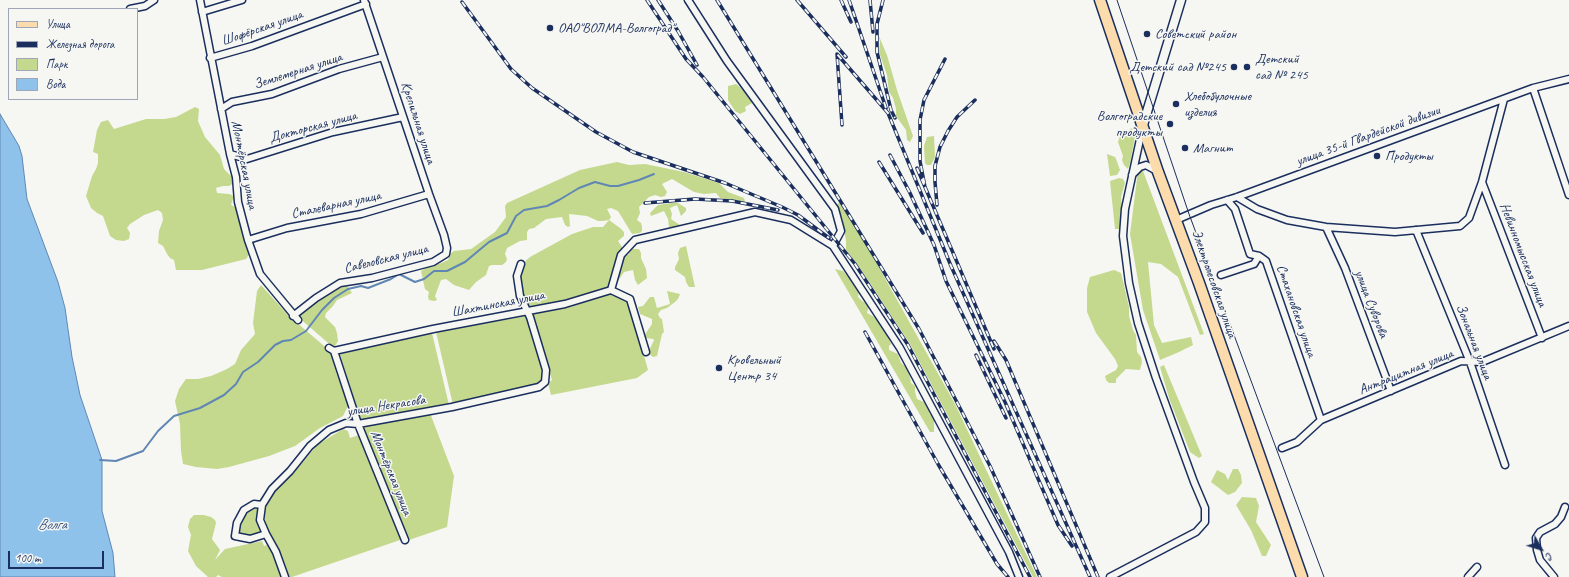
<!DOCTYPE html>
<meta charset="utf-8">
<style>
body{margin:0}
#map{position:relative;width:1569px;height:577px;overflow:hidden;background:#f6f6f2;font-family:Caveat,sans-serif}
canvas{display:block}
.legend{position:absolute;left:8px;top:8px;width:130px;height:92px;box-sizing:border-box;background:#f6f6f2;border:1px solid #9ea6b7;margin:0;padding:5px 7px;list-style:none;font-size:12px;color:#1b2f5e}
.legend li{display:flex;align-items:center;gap:8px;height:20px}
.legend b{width:20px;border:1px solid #9ea6b7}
.north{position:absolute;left:1521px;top:529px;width:40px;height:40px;-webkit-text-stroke:3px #f6f6f2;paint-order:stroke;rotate:129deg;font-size:11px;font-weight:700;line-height:16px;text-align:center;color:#1b2f5e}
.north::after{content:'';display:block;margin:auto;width:14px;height:18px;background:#1b2f5e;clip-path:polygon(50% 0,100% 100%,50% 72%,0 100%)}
.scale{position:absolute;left:8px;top:551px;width:96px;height:18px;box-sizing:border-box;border:2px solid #1b2f5e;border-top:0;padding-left:5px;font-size:12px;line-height:14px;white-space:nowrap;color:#1b2f5e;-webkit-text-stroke:3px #f6f6f2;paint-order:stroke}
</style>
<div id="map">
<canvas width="1569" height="577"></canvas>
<ul class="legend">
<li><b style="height:5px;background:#fcdcac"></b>Улица</li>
<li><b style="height:5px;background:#1b2f5e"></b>Железная дорога</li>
<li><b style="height:11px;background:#c5d98e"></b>Парк</li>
<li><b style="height:11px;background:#8ec2eb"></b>Вода</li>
</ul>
<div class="north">С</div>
<div class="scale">100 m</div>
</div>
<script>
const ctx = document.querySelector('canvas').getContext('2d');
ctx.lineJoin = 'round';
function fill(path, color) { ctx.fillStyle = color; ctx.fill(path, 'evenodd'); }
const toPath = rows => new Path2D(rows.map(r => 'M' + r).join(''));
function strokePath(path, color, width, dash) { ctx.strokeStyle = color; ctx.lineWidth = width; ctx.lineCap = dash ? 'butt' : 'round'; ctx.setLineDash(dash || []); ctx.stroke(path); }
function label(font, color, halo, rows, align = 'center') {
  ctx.font = font + ' Caveat,sans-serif'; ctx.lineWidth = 3; ctx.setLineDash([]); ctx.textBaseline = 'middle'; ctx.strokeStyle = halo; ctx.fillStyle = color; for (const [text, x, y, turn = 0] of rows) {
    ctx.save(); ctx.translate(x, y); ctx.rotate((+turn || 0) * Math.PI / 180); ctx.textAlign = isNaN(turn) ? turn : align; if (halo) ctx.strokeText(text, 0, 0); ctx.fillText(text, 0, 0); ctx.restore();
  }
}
fill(toPath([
 [878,34,887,55,897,90,913,136,910,142,907,140,906,130,896,116,896,109,893,98,889,92,887,75,879,52,880,42],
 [736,84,740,87,751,99,752,103,745,107,746,111,740,114,735,111,728,100,728,86],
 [195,107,199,109,198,121,205,137,220,155,224,169,233,178,234,183,229,186,223,186,216,188,217,193,229,194,234,196,231,205,237,208,242,229,250,253,246,259,202,270,176,270,174,260,170,258,167,254,163,246,158,243,159,231,163,220,162,213,158,210,144,215,130,224,127,228,130,233,129,239,124,241,116,240,110,236,103,216,97,213,91,208,86,196,92,176,96,169,98,163,98,154,93,152,97,130,101,122,108,120,114,129,146,119,164,119,176,117],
 [1132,128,1135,137,1130,163,1128,169,1124,165,1122,160,1123,156,1118,142,1120,136],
 [934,136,935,157,931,165,927,165,925,163,924,146,927,137],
 [1107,154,1115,157,1116,159,1120,170,1117,175,1110,176],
 [617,162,629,165,645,164,684,172,719,183,728,192,744,198,745,202,720,198,716,193,704,194,694,192,672,179,662,184,667,192,665,196,661,197,655,195,649,197,639,207,640,213,637,220,641,223,642,227,642,231,640,233,632,234,618,211,611,208,607,209,611,217,609,220,603,221,598,221,587,216,569,214,570,226,568,227,565,225,562,217,546,219,534,228,529,229,527,232,527,240,520,241,507,248,505,254,507,259,506,262,502,265,492,265,489,266,486,275,476,282,469,290,454,285,446,279,441,280,435,296,437,300,434,301,429,300,428,297,429,292,425,289,421,271,433,264,439,264,448,260,451,253,454,251,471,249,495,232,506,217,505,206,507,203,580,170],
 [1138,171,1143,171,1204,334,1200,335,1178,277,1161,264,1148,262,1154,325,1162,343,1191,337,1193,345,1179,352,1160,360,1143,310,1130,234],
 [1119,178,1123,179,1125,183,1121,197,1122,210,1120,221,1120,229,1115,229,1110,181],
 [842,201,955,404,1037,577,1033,577,910,344,858,265,846,250,846,241,842,217,836,205],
 [671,203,678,203,686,208,686,211,681,216,677,205,670,208,672,214,671,219,680,225,679,227,674,229,669,227,668,219,664,211,651,216,650,213,658,205],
 [609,220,620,228,624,232,624,236,618,241,622,247,621,252,624,255,628,255,632,249,639,249,641,253,641,258,646,269,647,278,638,285,635,280,633,270,624,272,614,287,569,302,529,308,523,295,519,276,523,263,530,257,572,234,593,227,603,227],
 [686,246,695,287,689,287,686,282,685,277,675,270,675,267,679,259,678,253,680,248],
 [835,269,843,271,850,278,859,291,858,297,862,301,869,305,867,313,878,319,880,324,885,330,891,344,889,346,889,350,898,354,901,363,906,367,910,377,911,383,915,386,915,392,917,399,926,403,929,407,929,413,934,418,934,432,930,432],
 [1114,270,1121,273,1124,285,1129,307,1129,316,1133,330,1136,335,1137,352,1141,357,1142,362,1140,370,1126,369,1116,379,1116,383,1109,383,1106,380,1105,376,1116,370,1118,366,1115,359,1096,333,1087,312,1087,288,1090,277],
 [343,284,348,287,352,293,337,300,333,306,326,313,325,317,335,327,337,333,338,341,334,348,298,317,318,300],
 [261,285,289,316,330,351,337,375,349,404,343,416,320,428,295,446,269,456,229,467,217,469,196,467,183,464,181,451,180,424,175,401,179,389,186,379,198,379,211,376,227,369,235,364,241,350,255,334,253,323,257,291],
 [667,291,680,294,678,299,675,302,667,308,661,310,658,314,660,318,662,319,664,332,662,334,657,356,653,357,648,353,654,340,653,339,646,338,644,336,652,324,652,319,640,314,638,307,643,306,650,297,654,297,657,308,670,304],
 [611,293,629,302,648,370,637,378,551,395,548,383,552,380,532,314,570,307],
 [527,316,543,370,542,380,535,386,453,405,436,332],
 [432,333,449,405,361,421,340,354],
 [1164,365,1202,456,1199,458,1190,452,1169,398,1160,367],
 [430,413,454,476,447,527,409,540,363,427],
 [343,429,348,431,350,438,359,435,403,539,292,577,286,577,268,533,264,514,266,504,276,489,303,462,317,445],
 [1233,469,1238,469,1241,475,1242,483,1235,492,1228,495,1211,482,1217,470,1225,474,1228,480],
 [1242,497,1256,498,1259,506,1256,522,1271,545,1266,556,1262,556,1251,530,1236,505],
 [254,505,259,507,264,533,250,537,237,535,238,524,245,511],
 [194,515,204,515,211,517,215,520,216,523,212,539,220,550,215,560,225,549,262,541,264,546,269,544,282,577,222,577,218,575,216,577,208,577,196,566,188,551,191,535,188,527,190,519]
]), '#c5d98e');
const water = toPath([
 [0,114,19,146,22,156,27,199,58,282,65,308,72,357,80,395,102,460,102,511,113,553,115,577,0,577,0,114]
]);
fill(water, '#8ec2eb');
strokePath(water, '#6087b3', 1);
strokePath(toPath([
 [100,460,116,461,143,451,158,431,174,416,200,408,224,395,236,384,243,372,258,362,275,345,283,341,291,340,306,331,322,310,334,298,348,289,361,286,368,288,391,279,399,274,415,282,424,279,434,271,447,271,465,262,489,242,507,233,516,216,524,210,547,206,559,200,579,188,595,182,610,186,618,186,639,180,654,174]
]), '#6087b3', 2);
const minor = toPath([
 [200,0,230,154,236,177,238,202,248,240,260,274,298,320],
 [688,0,727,61,835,209,841,231,833,246],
 [130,9,145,6,154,0],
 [202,12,242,0],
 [210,58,252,46,366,4],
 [1533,88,1569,195],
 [221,109,232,102,272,94,339,69,383,57],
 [230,154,247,159,333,132,403,117],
 [1132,175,1140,167,1146,165,1157,171],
 [1482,182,1542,338],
 [1237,197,1257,209,1287,220,1326,227,1395,232,1460,226,1469,218,1482,182,1504,99],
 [1227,200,1235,209,1250,254,1259,256,1266,261,1321,420],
 [1176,220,1211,205,1237,197,1533,88,1569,79],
 [1326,227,1345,268,1391,391],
 [1416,230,1470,362,1505,465],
 [248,240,287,228,361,214,429,194],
 [1221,275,1254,264,1259,256],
 [611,290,630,299,646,352],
 [293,316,316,298,340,283,372,278,433,262,446,254,447,248,444,235,429,194,364,0],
 [329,348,334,351,358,424,405,540],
 [334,351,433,329,565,304,611,290,621,255,635,240,755,212,791,220,833,246,900,348,1009,552,1019,577],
 [1282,448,1297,442,1321,420,1461,361,1482,362,1569,326],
 [262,505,254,504,244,510,237,523,235,536,250,539,266,534,260,520,262,505,272,489,290,471,310,446,329,430,346,423,358,424,452,407,539,387,545,382,546,370,530,317,520,296,517,276,521,264],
 [266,534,276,552,285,577],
 [1110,577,1196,532,1205,522,1205,508,1194,482,1156,378,1138,323,1129,283,1123,236,1125,209,1142,130],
 [1468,577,1477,567],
 [1554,577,1540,560,1537,550,1536,538,1540,532,1555,524,1561,517,1565,507]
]);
const tertiary = toPath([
 [1143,125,1181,0]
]);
const primary = toPath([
 [1100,0,1158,172,1199,283,1302,577]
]);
strokePath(minor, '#1b2f5e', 9);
strokePath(tertiary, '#1b2f5e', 11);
strokePath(primary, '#1b2f5e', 13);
strokePath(minor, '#f6f6f2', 6);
strokePath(tertiary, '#f6f6f2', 8);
strokePath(primary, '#fcdcac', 10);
strokePath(toPath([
 [1117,0,1189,214,1324,577]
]), '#1b2f5e', 1);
const rail = toPath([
 [647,0,686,59,703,77,855,264,908,345,1030,577],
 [658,0,678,31,697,65],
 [717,0,919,329,990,466,1040,577],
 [797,0,846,57],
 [841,0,851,22],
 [849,0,886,108],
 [870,0,873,32],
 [883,0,877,24,877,52,891,110,895,118],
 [462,2,511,69,532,88,596,132,633,152,725,183,782,207,798,215,829,238],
 [842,125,837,54,888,113,951,266,1090,577],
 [890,155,910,193,934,245,946,281,1005,402,1058,525,1072,546],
 [879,162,923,233],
 [917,168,925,187,920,161,920,120,924,100,945,59],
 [925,187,994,349],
 [645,203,695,199,732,201,778,210],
 [937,205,935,182,935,166,940,147,948,131,957,117,975,100],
 [865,332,938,464,997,564,1008,577],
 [994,341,1006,360,1098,577],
 [976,355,1006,418]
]);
strokePath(rail, '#1b2f5e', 3.5);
strokePath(rail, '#f6f6f2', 2, [6]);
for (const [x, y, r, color] of [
 [550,28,4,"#1b2f5e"],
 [1147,34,4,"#1b2f5e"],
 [1234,67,4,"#1b2f5e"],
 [1247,67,4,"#1b2f5e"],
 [1176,104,4,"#1b2f5e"],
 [1170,124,4,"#1b2f5e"],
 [1185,148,4,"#1b2f5e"],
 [1377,156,4,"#1b2f5e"],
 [719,368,4,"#1b2f5e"]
]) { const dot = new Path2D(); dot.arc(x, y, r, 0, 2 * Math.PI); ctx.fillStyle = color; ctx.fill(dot); strokePath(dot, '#f6f6f2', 1.5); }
label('14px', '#1b2f5e', '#f6f6f2', [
 ["Шофёрская улица",262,28,-19],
 ["Землемерная улица",298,71,-18],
 ["Крепильная улица",418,123,72],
 ["Докторская улица",313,127,-15],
 ["улица 35-й Гвардейской дивизии",1368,136,-20],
 ["Монтёрская улица",244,165,79],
 ["Сталеварная улица",336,205,-12],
 ["Невинномысская улица",1523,255,69],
 ["Савеловская улица",386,259,-14],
 ["Электролесовская улица",1214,284,71],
 ["Шахтинская улица",498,304,-11],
 ["улица Суворова",1371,304,69],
 ["Стахановская улица",1296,311,71],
 ["Зональная улица",1474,342,69],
 ["Антрацитная улица",1406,372,-22],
 ["улица Некрасова",386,406,-9],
 ["Монтёрская улица",391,473,68]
]);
label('14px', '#1b2f5e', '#f6f6f2', [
 ["ОАО\"ВОЛМА-Волгоград\"",558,28],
 ["Советский район",1155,34],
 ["Детский",1255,59],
 ["сад № 245",1255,75],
 ["Детский сад №245",1226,67,"right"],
 ["Хлебобулочные",1184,96],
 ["изделия",1184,112],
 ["Волгоградские",1162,116,"right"],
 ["продукты",1162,132,"right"],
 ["Магнит",1193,148],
 ["Продукты",1385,156],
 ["Кровельный",727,360],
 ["Центр 34",727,376]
], 'left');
label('italic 15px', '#385481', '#f6f6f2', [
 ["Волга",52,525]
]);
</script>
